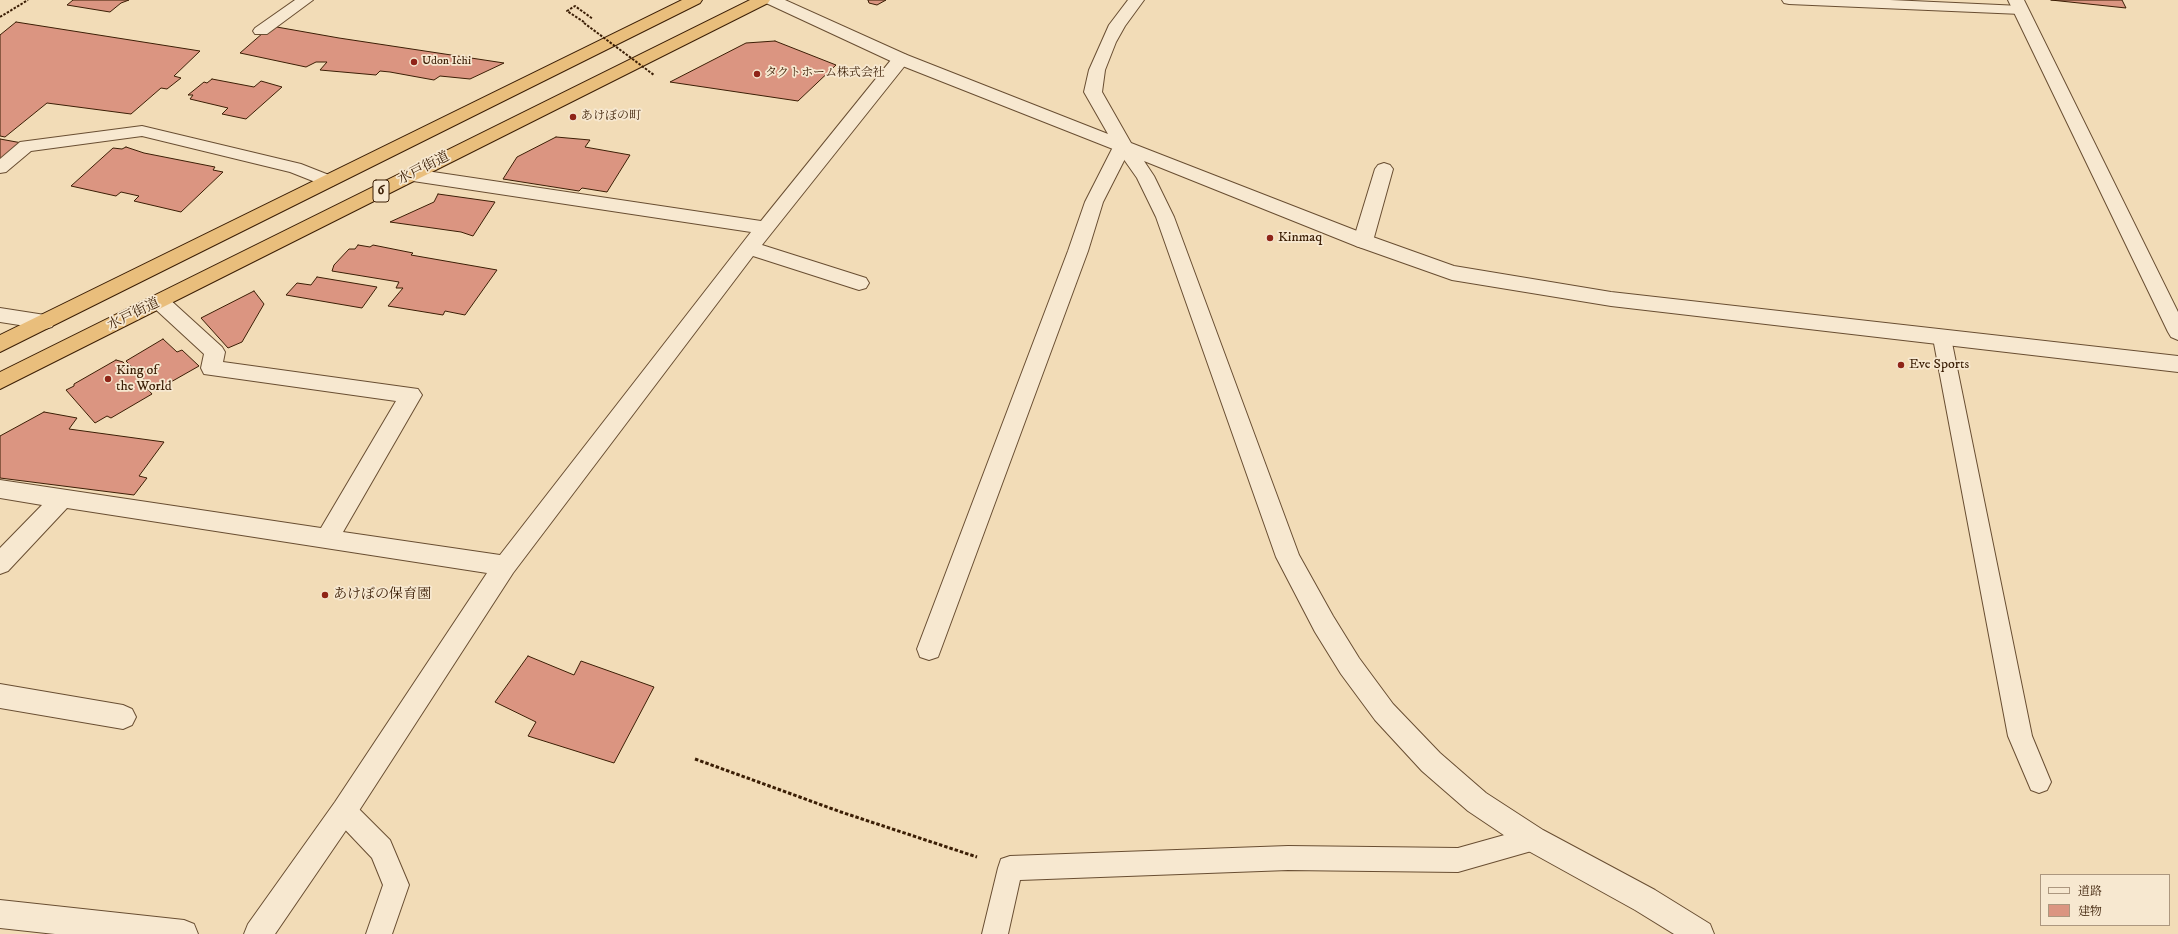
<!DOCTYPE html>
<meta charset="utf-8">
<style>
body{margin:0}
#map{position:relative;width:2178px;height:934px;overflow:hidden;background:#f2dcb7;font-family:"IM FELL DW Pica","Noto Serif JP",serif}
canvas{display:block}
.legend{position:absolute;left:2040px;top:874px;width:130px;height:52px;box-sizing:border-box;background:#f7e8d0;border:1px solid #ac977f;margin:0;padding:5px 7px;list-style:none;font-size:12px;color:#3b1e05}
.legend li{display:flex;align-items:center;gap:8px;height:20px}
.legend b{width:20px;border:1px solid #ac977f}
</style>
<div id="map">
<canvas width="2178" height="934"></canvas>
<ul class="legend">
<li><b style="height:5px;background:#f7e8d0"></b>道路</li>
<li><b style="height:11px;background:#db9581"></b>建物</li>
</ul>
</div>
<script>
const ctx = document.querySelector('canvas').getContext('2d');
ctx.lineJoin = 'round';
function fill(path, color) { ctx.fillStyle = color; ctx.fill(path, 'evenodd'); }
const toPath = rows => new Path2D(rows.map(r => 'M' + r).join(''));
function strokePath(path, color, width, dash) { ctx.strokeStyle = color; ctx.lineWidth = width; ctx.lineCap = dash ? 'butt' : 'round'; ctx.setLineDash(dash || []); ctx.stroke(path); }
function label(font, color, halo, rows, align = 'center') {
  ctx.font = font + ' "IM FELL DW Pica","Noto Serif JP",serif'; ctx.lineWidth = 3.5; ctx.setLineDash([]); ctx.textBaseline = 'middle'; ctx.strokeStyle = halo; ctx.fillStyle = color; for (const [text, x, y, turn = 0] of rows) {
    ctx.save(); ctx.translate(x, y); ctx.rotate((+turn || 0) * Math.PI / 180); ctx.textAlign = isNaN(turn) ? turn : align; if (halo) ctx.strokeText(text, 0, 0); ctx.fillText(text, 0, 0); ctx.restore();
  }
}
const building = toPath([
 [73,0,129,0,121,3,110,12,67,5,73,0],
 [868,0,886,0,877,5,869,3,868,0],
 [2051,0,2122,0,2126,8,2051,0],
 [16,22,200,51,174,76,181,78,167,89,161,88,131,114,47,103,5,137,0,136,0,35,16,22],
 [271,26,339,38,504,63,470,79,440,76,434,80,390,72,380,71,376,75,320,70,327,62,316,62,306,67,240,53,271,26],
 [775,41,836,65,798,101,670,82,746,43,775,41],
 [212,79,254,87,261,81,282,87,246,119,222,114,228,108,190,99,193,95,188,95,204,82,207,83,212,79],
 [556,137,590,140,585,147,630,155,607,192,582,188,579,191,503,179,517,157,556,137],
 [0,139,22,143,0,162,0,139],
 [126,147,144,153,215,167,213,170,223,172,181,212,134,201,139,196,121,192,116,196,71,186,113,148,122,149,126,147],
 [438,194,495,202,473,236,461,232,390,222,434,202,438,194],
 [358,245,370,247,373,245,413,253,411,255,497,270,465,315,445,311,443,315,388,306,403,288,396,288,399,282,332,271,334,265,349,249,355,249,358,245],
 [317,277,377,287,362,308,286,295,297,283,311,285,317,277],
 [254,291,264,304,242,342,228,348,201,318,254,291],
 [163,339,177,352,182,350,199,366,155,391,126,361,163,339],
 [116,360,123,362,152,394,111,418,107,416,95,423,66,390,74,386,74,384,116,360],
 [44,412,77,418,69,429,164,442,139,476,147,478,134,495,0,478,0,436,44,412],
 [528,656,574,675,581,661,654,687,614,763,528,736,536,722,495,702,528,656]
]);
fill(building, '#db9581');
strokePath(building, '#3b1e05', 1);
const service = toPath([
 [1782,0,1890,0,2021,6,2026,7,2028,10,2026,13,2021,14,1789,4,1784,3,1782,0],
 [142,126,301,164,334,177,336,181,334,185,328,187,290,172,142,136,31,151,6,172,0,173,0,159,20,142,142,126],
 [1942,331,1949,333,1951,338,2032,736,2051,782,2047,790,2039,793,2031,790,2008,736,1933,338,1935,333,1942,331],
 [344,799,353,803,390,840,409,885,392,934,366,934,383,885,372,858,335,819,332,811,335,803,344,799],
 [1533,827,1542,830,1545,839,1542,848,1458,872,1288,870,1020,880,1008,934,982,934,998,868,1001,859,1010,856,1288,846,1458,848,1533,827]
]);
const minor = toPath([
 [295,0,313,0,267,34,255,34,253,31,255,28,295,0],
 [2008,0,2024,0,2178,312,2178,340,2171,337,2168,332,2008,0],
 [901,54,907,55,909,59,907,63,762,245,866,278,869,283,866,288,859,290,753,256,513,573,353,820,275,934,244,934,248,924,335,802,487,573,67,508,8,571,0,574,0,548,42,505,0,498,0,480,321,528,396,401,204,374,201,368,204,354,153,307,150,302,153,297,160,295,167,297,222,347,225,352,223,362,418,389,422,395,343,532,500,555,751,232,413,181,407,179,404,175,407,171,413,169,761,221,895,55,901,54],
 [1123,139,1129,141,1132,145,1103,202,1088,251,941,649,938,657,929,660,920,657,917,649,1068,251,1085,202,1114,145,1117,141,1123,139],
 [1384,163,1390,165,1393,169,1373,241,1370,246,1363,248,1356,246,1353,241,1375,169,1378,165,1384,163],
 [0,308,45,315,52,317,55,322,52,327,45,329,0,322,0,308],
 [0,684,123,705,132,709,136,717,132,725,123,729,0,708,0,684],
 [0,900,184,920,194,924,198,934,55,934,0,928,0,900]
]);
const tertiary = toPath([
 [764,0,785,0,907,55,1108,134,1084,92,1089,70,1109,25,1128,0,1144,0,1125,26,1116,42,1105,70,1102,92,1131,143,1370,236,1454,266,1611,292,2178,356,2178,372,1611,306,1452,280,1356,246,1144,161,1154,176,1174,217,1299,555,1333,616,1359,658,1393,704,1440,753,1486,793,1543,830,1655,890,1710,924,1714,934,1674,934,1635,910,1523,848,1468,811,1422,771,1375,720,1341,674,1315,632,1276,557,1156,217,1137,178,1118,151,895,63,766,3,764,0]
]);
const trunk = toPath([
 [682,0,702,0,700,3,0,352,0,335,682,0],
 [750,0,770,0,768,3,0,389,0,372,750,0]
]);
strokePath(service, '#694e32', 2);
strokePath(minor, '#694e32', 2);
strokePath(tertiary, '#694e32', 2);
strokePath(trunk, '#3b1e05', 2);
strokePath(toPath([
 [0,17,28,0],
 [584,22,567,11,575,6,593,19]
]), '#3b1e05', 2, [2.5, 1.5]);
strokePath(toPath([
 [695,759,841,812,977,857]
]), '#3b1e05', 3, [3.5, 2]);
fill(service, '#f7e8d0');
fill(minor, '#f7e8d0');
fill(tertiary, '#f7e8d0');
fill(trunk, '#e9be7c');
strokePath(toPath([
 [584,23,654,75]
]), '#3b1e05', 2, [2.5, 1.5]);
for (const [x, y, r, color] of [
 [414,62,4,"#8f2418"],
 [757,74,4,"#8f2418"],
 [573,117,4,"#8f2418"],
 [1270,238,4,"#8f2418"],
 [1901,365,4,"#8f2418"],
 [108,379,4,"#8f2418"],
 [325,595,4,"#8f2418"]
]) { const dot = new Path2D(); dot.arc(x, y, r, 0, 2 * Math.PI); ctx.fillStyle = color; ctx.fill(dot); strokePath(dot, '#f7e8d0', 1.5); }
label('12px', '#3b1e05', '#f7e8d0', [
 ["Udon Ichi",422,62],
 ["タクトホーム株式会社",765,74],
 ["あけぼの町",581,117]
], 'left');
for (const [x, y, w] of [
 [381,191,16]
]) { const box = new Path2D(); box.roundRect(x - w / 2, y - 11, w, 22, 3); ctx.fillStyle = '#f7e8d0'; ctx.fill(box); strokePath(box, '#3b1e05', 1); }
label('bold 13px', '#3b1e05', null, [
 ["6",381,191]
]);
label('14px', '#3b1e05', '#f7e8d0', [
 ["水戸街道",424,169,-27],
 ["水戸街道",134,315,-26]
]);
label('14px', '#3b1e05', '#f7e8d0', [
 ["Kinmaq",1278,238],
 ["Eve Sports",1909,365],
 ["King of",116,371],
 ["the World",116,387],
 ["あけぼの保育園",333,595]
], 'left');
</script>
